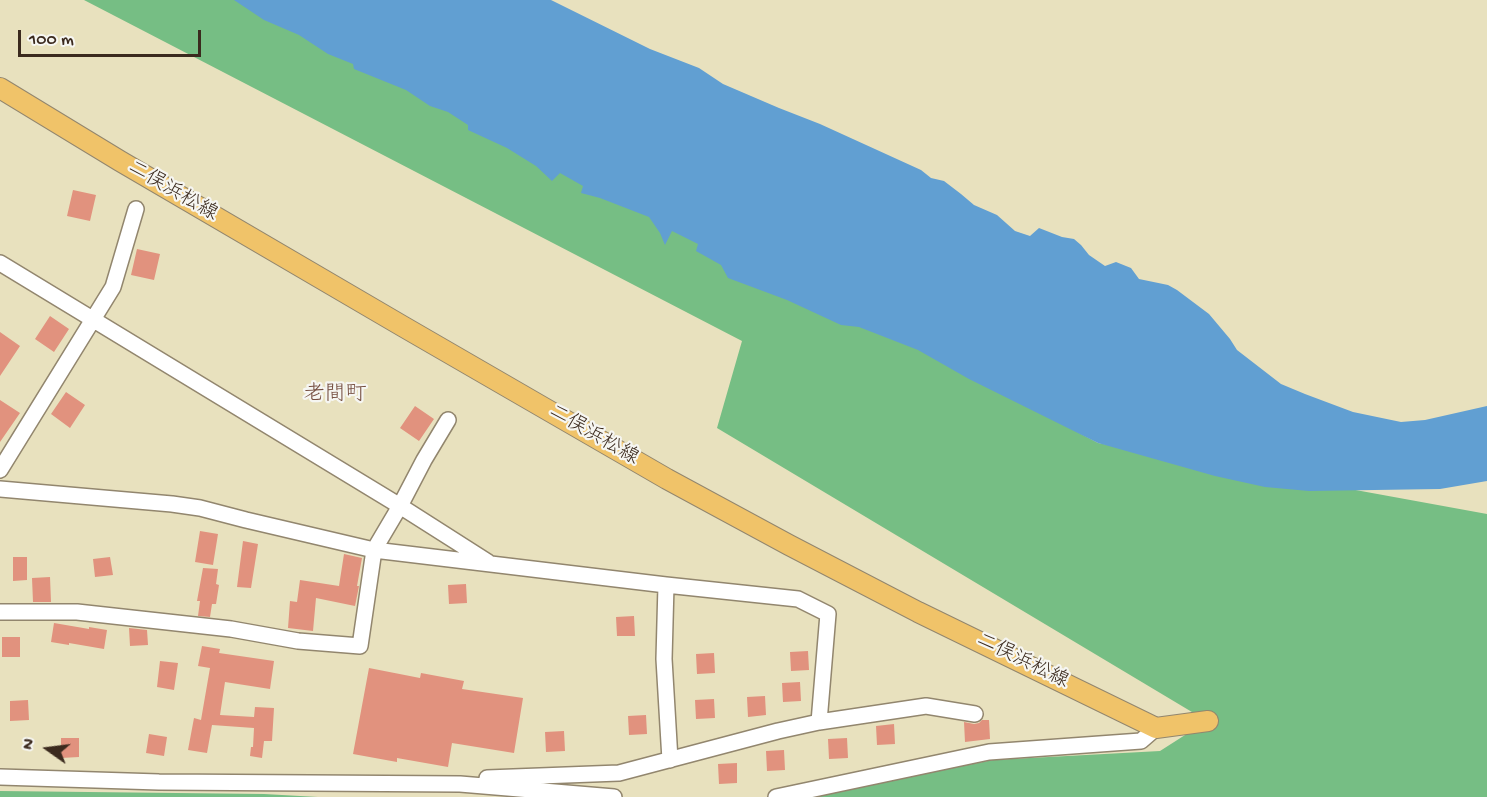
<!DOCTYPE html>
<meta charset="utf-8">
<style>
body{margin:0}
#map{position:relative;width:1487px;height:797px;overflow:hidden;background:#e8e1be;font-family:"Gochi Hand",sans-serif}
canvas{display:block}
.north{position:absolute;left:18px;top:719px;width:60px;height:60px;-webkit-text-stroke:4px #f6f6f2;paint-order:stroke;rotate:284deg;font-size:16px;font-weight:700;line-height:24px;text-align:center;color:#3b2a1e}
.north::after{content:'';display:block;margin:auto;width:21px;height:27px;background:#3b2a1e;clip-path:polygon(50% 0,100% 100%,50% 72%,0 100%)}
.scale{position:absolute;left:18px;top:30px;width:183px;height:27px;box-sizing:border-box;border:3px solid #3b2a1e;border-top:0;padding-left:8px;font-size:18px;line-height:21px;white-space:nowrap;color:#3b2a1e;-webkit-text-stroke:4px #f6f6f2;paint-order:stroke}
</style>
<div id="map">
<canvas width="1487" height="797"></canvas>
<div class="north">N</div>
<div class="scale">100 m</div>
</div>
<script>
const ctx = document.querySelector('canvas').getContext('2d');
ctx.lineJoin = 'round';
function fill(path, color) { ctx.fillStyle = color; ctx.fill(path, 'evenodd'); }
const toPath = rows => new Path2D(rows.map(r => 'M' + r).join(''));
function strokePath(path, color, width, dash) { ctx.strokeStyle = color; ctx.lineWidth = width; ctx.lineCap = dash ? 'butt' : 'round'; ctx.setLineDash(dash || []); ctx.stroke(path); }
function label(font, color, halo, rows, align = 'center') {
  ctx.font = font + ' "Gochi Hand","Klee One",sans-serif'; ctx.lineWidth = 4.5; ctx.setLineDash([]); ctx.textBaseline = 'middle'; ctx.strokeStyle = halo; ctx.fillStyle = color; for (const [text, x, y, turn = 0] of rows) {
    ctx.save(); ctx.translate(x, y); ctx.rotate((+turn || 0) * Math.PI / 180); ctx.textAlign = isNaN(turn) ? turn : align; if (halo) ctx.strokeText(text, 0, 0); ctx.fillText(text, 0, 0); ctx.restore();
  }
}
fill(toPath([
 [84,0,265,0,1098,443,1487,514,1487,797,805,797,993,760,1160,751,1207,721,717,428,742,341],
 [0,791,264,794,318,797,0,797]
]), '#76be84');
fill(toPath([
 [234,0,551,0,650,49,699,68,723,84,779,108,820,124,921,170,931,178,944,181,961,194,974,205,997,215,1015,231,1030,236,1039,228,1062,237,1074,239,1081,245,1089,255,1105,266,1116,262,1131,268,1139,279,1168,285,1177,290,1209,314,1230,339,1237,350,1281,384,1305,394,1353,412,1401,422,1425,420,1487,406,1487,481,1440,489,1309,491,1265,487,1215,476,1098,443,969,379,918,350,859,327,841,325,787,300,728,278,721,265,696,251,698,244,672,231,665,245,660,233,649,217,600,198,581,193,583,186,560,173,552,181,536,166,507,148,468,130,468,125,448,112,430,106,406,90,354,69,353,64,328,54,299,35,264,20]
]), '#619fd2');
fill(toPath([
 [73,190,96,195,90,221,67,216],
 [137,249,160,254,154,280,131,275],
 [50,316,69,329,54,352,35,339],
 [0,332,20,346,0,376],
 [66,392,85,405,70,428,51,414],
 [0,400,20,413,0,442],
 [415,406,434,419,419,441,400,428],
 [200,531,218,534,213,565,195,562],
 [243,541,258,544,251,588,237,587],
 [344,554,362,558,357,586,359,586,355,606,316,598,313,631,288,628,290,601,297,602,300,580,339,586],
 [13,557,27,557,27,580,13,581],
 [110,557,113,575,95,577,93,559],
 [203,568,218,569,216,584,219,585,216,604,212,604,210,617,198,616,200,601,197,601],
 [50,577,51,602,33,602,32,578],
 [466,584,467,603,449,604,448,585],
 [634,616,635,636,617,636,616,617],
 [54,623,89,629,89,627,107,630,104,649,69,643,69,645,51,642],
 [129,628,147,630,148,645,130,646],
 [2,637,20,637,20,657,2,657],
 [202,646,220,649,219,653,274,661,270,689,225,682,220,715,254,717,255,707,274,708,272,741,264,741,262,758,250,756,251,747,253,747,254,728,212,725,207,753,188,750,194,718,201,720,210,668,198,666],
 [808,651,809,670,791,671,790,652],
 [714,653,715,673,697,674,696,654],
 [160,661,178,663,174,690,157,687],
 [369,668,420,678,421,673,464,681,462,689,523,698,514,753,452,743,448,767,397,758,397,762,353,754],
 [800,682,801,701,783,702,782,683],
 [765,696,766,715,748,717,747,697],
 [714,699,715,718,696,719,695,700],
 [28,700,29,720,10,721,10,701],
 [646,715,647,734,629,735,628,716],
 [982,720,989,720,990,739,965,742,964,722,974,724,979,723],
 [894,724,895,744,877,745,876,726],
 [564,731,565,751,546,752,545,732],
 [149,734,167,737,164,756,146,753],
 [61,738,79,738,79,757,61,758],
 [847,738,848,758,829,759,828,739],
 [784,750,785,770,767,771,766,751],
 [737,763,737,783,719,784,718,764]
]), '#e1927e');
const minor = toPath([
 [0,263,400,506,488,562],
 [0,470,113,287,136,209],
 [0,489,172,504,200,508,246,520,374,550,666,585,798,599,828,614,819,722],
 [666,585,664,659,670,760],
 [0,612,77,612,231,629,298,641,360,646,374,550,400,506,424,460,448,420],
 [0,777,159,782,460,784,614,797],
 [487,778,619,773,778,731,819,722,926,706,975,714],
 [776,797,989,752,1141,741,1156,728]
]);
const major = toPath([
 [0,88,120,161,404,327,667,479,789,545,918,612,1156,728,1208,721]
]);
strokePath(minor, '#92866e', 18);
strokePath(major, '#92866e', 22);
strokePath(minor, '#fff', 15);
strokePath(major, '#f0c369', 20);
label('20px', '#3b2a1e', '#f6f6f2', [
 ["二俣浜松線",172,192,30],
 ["二俣浜松線",593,436,30],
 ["二俣浜松線",1022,662,26]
]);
label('21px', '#754e40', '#f6f6f2', [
 ["老間町",335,396]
]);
</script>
